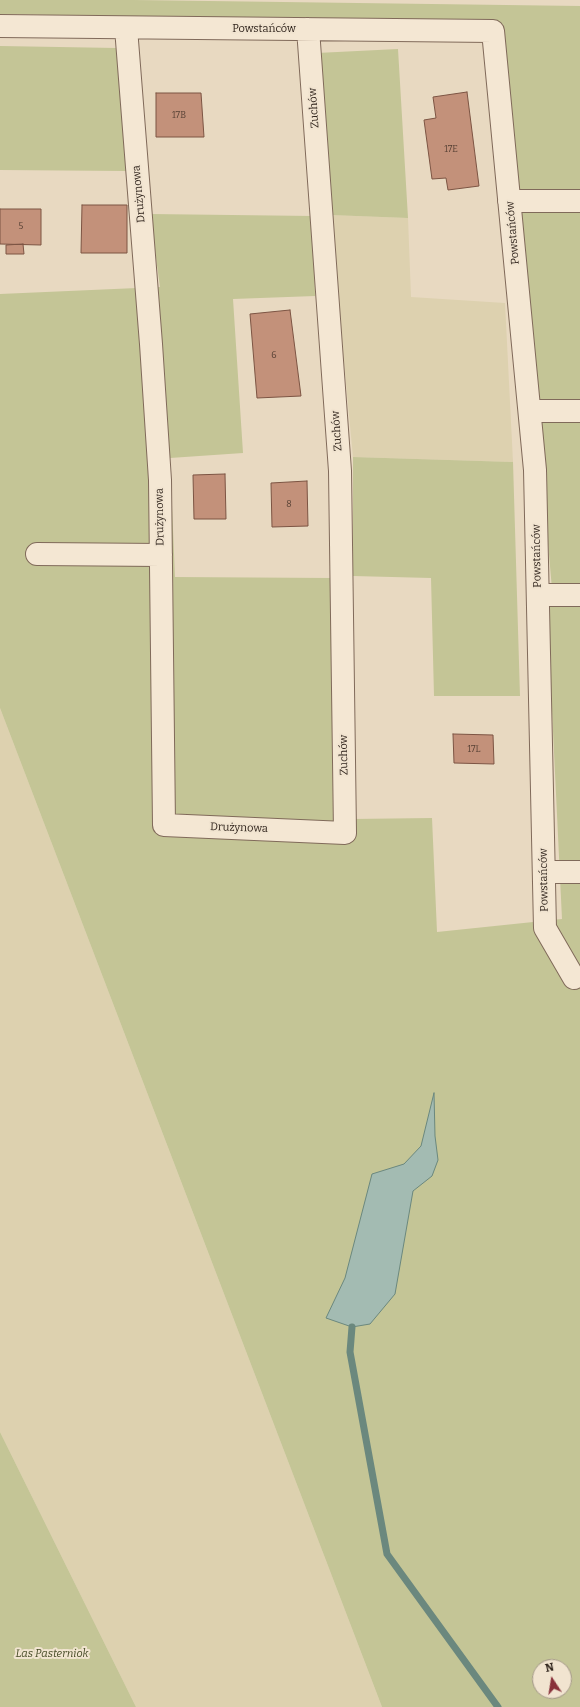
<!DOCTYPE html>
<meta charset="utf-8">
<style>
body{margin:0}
#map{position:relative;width:580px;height:1707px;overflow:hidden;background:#e8d9c1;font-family:Bitter,serif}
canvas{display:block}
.north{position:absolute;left:532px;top:1659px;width:40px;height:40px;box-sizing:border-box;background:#f1e4d0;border:1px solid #a49888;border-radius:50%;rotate:348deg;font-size:11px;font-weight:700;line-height:16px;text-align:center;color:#31251d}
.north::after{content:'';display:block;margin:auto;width:14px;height:18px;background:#88313a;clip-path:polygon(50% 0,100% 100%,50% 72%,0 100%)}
</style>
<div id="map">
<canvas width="580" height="1707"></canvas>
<div class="north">N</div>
</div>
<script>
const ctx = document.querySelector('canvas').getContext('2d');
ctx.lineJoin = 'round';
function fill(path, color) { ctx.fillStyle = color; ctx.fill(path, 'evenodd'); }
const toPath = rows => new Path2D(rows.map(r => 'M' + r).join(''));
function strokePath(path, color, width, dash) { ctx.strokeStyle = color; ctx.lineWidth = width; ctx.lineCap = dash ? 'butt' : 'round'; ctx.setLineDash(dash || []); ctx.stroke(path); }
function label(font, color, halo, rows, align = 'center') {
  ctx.font = font + ' Bitter,serif'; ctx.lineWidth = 4; ctx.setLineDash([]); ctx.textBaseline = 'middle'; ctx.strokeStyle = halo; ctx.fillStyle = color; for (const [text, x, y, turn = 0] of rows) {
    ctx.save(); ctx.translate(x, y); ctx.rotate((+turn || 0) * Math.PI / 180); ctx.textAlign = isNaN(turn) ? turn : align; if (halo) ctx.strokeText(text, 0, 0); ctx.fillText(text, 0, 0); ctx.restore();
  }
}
fill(toPath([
 [330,215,408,218,411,297,505,303,513,462,353,457],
 [0,708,382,1707,136,1707,0,1432]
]), '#ddd1af');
fill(toPath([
 [0,0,134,0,580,6,580,587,552,589,503,24,0,14],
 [0,46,117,48,126,171,0,170],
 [398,49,408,218,330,215,317,53],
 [150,214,313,216,315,296,233,299,243,453,170,458,175,577,331,578,333,815,352,819,432,818,437,932,562,919,547,606,580,605,580,1707,382,1707,0,708,0,294,160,287],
 [540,1667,564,1667,564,1691,540,1691],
 [353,457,513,462,520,696,434,696,431,578,353,576],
 [0,1432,136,1707,0,1707]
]), '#c4c596');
const water = toPath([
 [434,1093,435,1136,438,1160,432,1176,413,1191,395,1294,370,1324,352,1327,326,1318,345,1278,372,1174,404,1164,421,1146,434,1093]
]);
fill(water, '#a3bbb2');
strokePath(water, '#6b887e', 1);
strokePath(toPath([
 [352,1327,350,1352,387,1554,498,1707]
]), '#6b887e', 7);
const building = toPath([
 [467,92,479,186,448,190,446,178,432,179,424,120,436,118,433,97,467,92],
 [156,93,201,93,204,137,156,137,156,93],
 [82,205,127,205,127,253,81,253,82,205],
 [0,209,41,209,41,245,0,244,0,209],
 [23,244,24,254,6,254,6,245,23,244],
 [290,310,301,396,257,398,250,314,290,310],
 [225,474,226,519,194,519,193,475,225,474],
 [307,481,308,526,272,527,271,483,307,481],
 [453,734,493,735,494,764,454,763,453,734]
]);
fill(building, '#c3917a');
strokePath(building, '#7c5443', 1);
const street = toPath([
 [0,26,493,31,535,470,545,928,574,978],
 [126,28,151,344,160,480,164,825,345,833,340,471,308,29],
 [509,201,580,201],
 [530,411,580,411],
 [37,554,161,555],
 [538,595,580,595],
 [544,872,580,872]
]);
strokePath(street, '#806a5a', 24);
strokePath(street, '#f4e7d3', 22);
label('9px', '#564034', null, [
 ["17B",179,115],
 ["17E",451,149],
 ["5",21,226],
 ["6",274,355],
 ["8",289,504],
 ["17L",474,749]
]);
label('11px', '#31251d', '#f1e4d0', [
 ["Powstańców",264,29],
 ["Zuchów",314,108,-94],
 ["Drużynowa",139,194,-95],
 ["Powstańców",513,233,-95],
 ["Zuchów",337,431,-94],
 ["Drużynowa",160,517,-91],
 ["Powstańców",537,556,-91],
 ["Zuchów",344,755,-91],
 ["Drużynowa",239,828,2],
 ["Powstańców",544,880,-91]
]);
label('italic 11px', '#464b26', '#f1e4d0', [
 ["Las Pasterniok",52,1654]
]);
</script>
